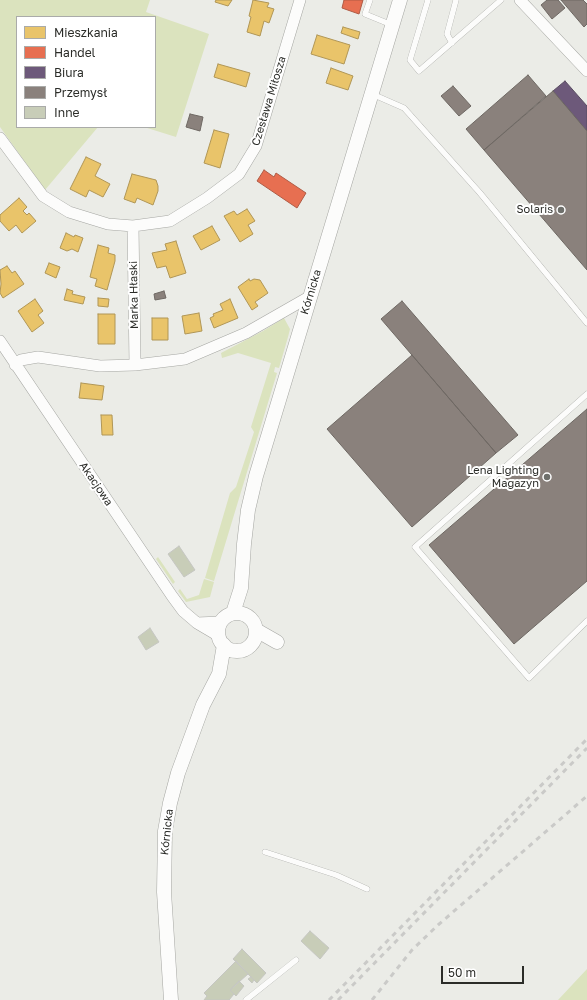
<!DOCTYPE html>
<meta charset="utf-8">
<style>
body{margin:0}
#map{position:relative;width:587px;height:1000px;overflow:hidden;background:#ebece7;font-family:"Golos Text",sans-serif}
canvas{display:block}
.legend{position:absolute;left:16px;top:16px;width:140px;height:112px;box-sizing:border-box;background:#fff;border:1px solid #aaaba9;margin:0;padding:5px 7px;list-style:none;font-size:12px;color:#2b2c28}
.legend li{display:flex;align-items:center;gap:8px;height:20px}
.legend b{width:20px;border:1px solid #aaaba9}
.scale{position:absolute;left:441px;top:966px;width:83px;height:18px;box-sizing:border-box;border:2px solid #2b2c28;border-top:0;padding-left:5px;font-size:12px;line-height:14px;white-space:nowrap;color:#2b2c28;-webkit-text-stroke:3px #fff;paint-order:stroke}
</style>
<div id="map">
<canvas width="587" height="1000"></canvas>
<ul class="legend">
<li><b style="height:11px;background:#e9c46a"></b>Mieszkania</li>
<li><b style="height:11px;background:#e76f51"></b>Handel</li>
<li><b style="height:11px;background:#6d597a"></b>Biura</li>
<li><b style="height:11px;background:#8a817c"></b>Przemysł</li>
<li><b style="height:11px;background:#c8cdb8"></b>Inne</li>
</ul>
<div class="scale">50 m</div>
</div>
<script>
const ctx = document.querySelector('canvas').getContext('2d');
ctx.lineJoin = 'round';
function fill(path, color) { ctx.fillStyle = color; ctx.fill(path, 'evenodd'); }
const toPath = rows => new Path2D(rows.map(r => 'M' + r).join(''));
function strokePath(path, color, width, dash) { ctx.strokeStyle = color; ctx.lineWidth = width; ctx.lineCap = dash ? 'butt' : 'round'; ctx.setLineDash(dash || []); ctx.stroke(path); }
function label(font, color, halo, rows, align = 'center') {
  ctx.font = font + ' "Golos Text",sans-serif'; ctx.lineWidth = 4; ctx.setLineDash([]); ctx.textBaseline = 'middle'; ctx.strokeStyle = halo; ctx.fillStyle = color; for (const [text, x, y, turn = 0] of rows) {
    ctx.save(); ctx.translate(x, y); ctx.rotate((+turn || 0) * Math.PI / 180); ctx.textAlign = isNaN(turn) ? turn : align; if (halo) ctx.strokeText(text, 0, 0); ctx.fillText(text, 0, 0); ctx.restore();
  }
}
fill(toPath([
 [0,0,150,0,146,12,209,34,176,137,144,127,155,127,155,17,17,17,17,127,98,127,45,190,0,127],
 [284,318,290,329,288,337,279,368,275,367,274,372,277,373,214,581,205,578,230,493,236,487,254,432,251,427,271,363,238,353,222,358,221,353,263,331],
 [158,557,175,582,173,584,156,559],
 [204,579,214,582,210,597,186,602,178,591,180,589,187,599,199,595],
 [587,969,587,1000,558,1000]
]), '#dbe3be');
const homes = toPath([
 [216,0,232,0,228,6,215,2,216,0],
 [253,0,269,3,267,7,274,9,269,23,264,21,260,36,247,32,251,17,249,16,253,0],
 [343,27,360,32,358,39,341,33,343,27],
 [317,35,350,45,344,64,311,54,317,35],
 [218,64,250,73,246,87,214,77,218,64],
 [331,68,353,76,348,90,326,83,331,68],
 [214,130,229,134,220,168,204,163,214,130],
 [86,157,101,164,95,176,110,184,103,197,89,190,86,197,70,189,86,157],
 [132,174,156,180,158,186,158,191,153,205,137,198,135,203,124,199,132,174],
 [19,198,27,207,23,211,27,215,29,213,36,221,22,233,16,225,9,231,0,221,0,215,19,198],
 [247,209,255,221,248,225,253,234,240,242,224,216,234,211,237,215,247,209],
 [212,226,220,240,201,250,193,236,212,226],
 [66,233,74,237,75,235,83,238,78,252,72,249,67,251,60,248,66,233],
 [176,241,186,273,170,278,166,266,157,268,152,253,167,250,165,244,176,241],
 [98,245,109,248,108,253,115,255,115,261,107,290,95,286,97,279,90,277,98,245],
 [49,263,60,267,56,278,45,273,49,263],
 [7,266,12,273,15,271,24,284,3,298,0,293,1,284,0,270,7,266],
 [249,279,250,281,254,279,260,280,268,293,255,302,258,306,252,310,238,287,249,279],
 [67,289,73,291,72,294,85,297,83,304,64,300,67,289],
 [98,298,109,299,108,307,98,306,98,298],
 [35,299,43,311,38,315,44,323,32,332,18,311,35,299],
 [230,299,238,318,214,328,210,318,214,316,213,314,223,310,220,304,230,299],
 [199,313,202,331,185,334,182,316,199,313],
 [98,314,115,314,115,344,98,344,98,314],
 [152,318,168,318,168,340,152,340,152,318],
 [81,383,104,386,102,400,79,398,81,383],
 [101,415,112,415,113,435,102,435,101,415]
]);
fill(homes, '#e9c46a');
strokePath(homes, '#b09656', 1);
const shops = toPath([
 [344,0,363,0,359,14,342,8,344,0],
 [264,170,274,177,276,173,306,193,297,208,257,181,264,170]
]);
fill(shops, '#e76f51');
strokePath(shops, '#af5b45', 1);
const offices = toPath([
 [565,81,587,106,587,131,553,91,565,81]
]);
fill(offices, '#6d597a');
strokePath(offices, '#594c61', 1);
const industry = toPath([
 [547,0,558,0,565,8,552,19,541,5,547,0],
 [561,0,583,0,587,4,587,24,584,27,561,0],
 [528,75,546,96,484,150,466,129,528,75],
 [453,86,471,106,459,116,441,96,453,86],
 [553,91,587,131,587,270,484,150,553,91],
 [190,114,203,117,200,131,186,127,190,114],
 [164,291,166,298,155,300,154,294,164,291],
 [402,301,518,435,496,453,381,319,402,301],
 [412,355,496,453,412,527,327,429,412,355],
 [587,409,587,581,514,644,429,545,587,409]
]);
fill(industry, '#8a817c');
strokePath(industry, '#6e6863', 1);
const building = toPath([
 [179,546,195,570,184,577,168,554,179,546],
 [150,628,159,642,146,650,138,637,150,628],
 [310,931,329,948,320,959,301,941,310,931],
 [242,949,266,973,257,983,233,959,242,949],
 [236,961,248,974,230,990,234,994,229,1000,204,1000,207,996,204,993,236,961],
 [251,977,254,980,252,983,248,979,251,977],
 [239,981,244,986,236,996,230,990,239,981]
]);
fill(building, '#c8cdb8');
strokePath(building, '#c5c6c2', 1);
const service = toPath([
 [370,0,365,14,392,25],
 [428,0,410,60,419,71,501,0],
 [452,43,447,34,456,0],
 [372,94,404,108,480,193,587,323],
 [587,394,415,547,529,678,587,621],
 [265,852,336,875,367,889],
 [246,1000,296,960]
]);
const minor = toPath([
 [520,0,587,71],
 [0,138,43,196,69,212,108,224,133,226,170,221,207,198,239,174,256,146,300,0],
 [133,226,135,365],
 [0,341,172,596,183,611,197,623,219,636],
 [15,365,21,360,38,357,100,366,135,365,185,359,246,333,309,297],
 [197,623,221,622]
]);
const tertiary = toPath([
 '218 632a19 19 0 1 1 38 0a19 19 0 1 1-38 0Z',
 [233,613,241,588,244,544,248,510,256,476,400,0],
 [256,630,277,642],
 [171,1000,164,892,165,831,170,803,178,773,203,705,219,674,224,645]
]);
strokePath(service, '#a5a6a2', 6);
strokePath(minor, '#a5a6a2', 12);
strokePath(tertiary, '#a5a6a2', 15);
strokePath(service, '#fcfcfb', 5.5);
strokePath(minor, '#fcfcfb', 11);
strokePath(tertiary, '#fcfcfb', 14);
strokePath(toPath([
 [329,1000,587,739],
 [338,1000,587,748],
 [372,1000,412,950,438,925,587,796]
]), '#cacac8', 3, [5, 5]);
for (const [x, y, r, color] of [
 [561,210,4,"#6e6f6b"],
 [547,477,4,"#6e6f6b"]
]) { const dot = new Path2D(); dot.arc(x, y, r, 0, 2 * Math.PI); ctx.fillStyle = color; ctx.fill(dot); strokePath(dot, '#fff', 1.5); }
label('11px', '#2b2c28', '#fff', [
 ["Czesława Miłosza",269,101,-73],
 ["Kórnicka",311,292,-73],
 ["Marka Hłaski",134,295,-91],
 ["Akacjowa",96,484,56],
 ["Kórnicka",167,832,-84]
]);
label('11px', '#2b2c28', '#fff', [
 ["Solaris",553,210],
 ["Lena Lighting",539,471],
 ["Magazyn",539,484]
], 'right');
</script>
